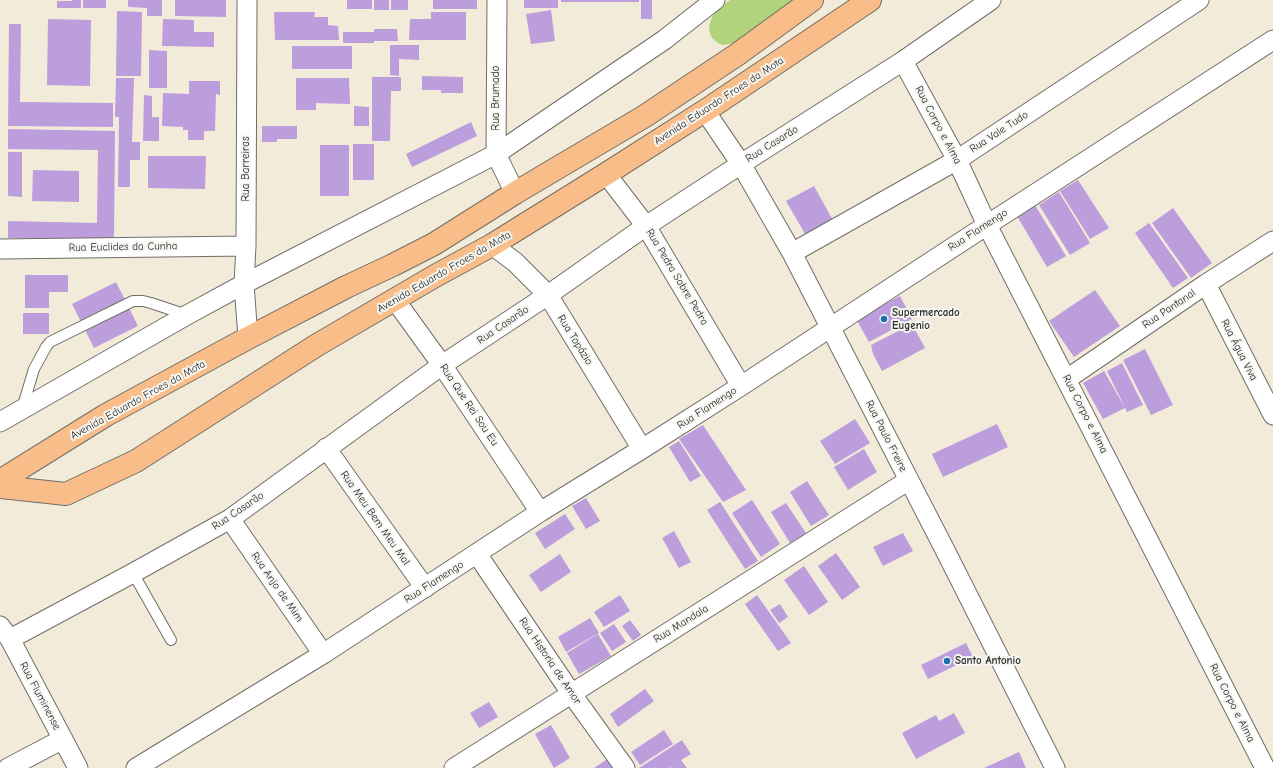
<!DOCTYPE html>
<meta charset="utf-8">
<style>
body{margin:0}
canvas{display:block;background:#f3ebda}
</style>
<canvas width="1273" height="768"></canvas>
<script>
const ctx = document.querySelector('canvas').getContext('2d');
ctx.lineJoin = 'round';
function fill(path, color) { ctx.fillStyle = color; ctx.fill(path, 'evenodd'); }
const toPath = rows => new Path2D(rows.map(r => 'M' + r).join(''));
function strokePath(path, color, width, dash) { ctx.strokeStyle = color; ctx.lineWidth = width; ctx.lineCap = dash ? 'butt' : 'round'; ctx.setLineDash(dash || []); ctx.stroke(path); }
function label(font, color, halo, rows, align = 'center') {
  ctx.font = font + ' "Comic Neue",sans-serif'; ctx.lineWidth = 4; ctx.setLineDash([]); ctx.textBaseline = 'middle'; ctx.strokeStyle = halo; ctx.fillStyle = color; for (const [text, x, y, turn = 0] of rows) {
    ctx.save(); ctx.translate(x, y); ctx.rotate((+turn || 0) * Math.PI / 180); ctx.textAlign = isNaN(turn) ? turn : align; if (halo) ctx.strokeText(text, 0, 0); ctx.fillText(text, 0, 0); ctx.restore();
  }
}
fill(toPath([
 [730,0,800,0,742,39,730,44,723,45,718,43,712,38,709,30,710,23,712,17,721,6]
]), '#b1d37b');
fill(toPath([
 [72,0,81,0,81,8,57,8,57,1,72,1],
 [83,0,106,0,106,8,83,8],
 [128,0,162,0,162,16,147,16,147,8,128,7],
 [175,0,226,0,226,17,175,16],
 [347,0,372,0,372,9,347,9],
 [374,0,389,0,389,10,374,10],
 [391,0,408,0,408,10,391,10],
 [433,0,477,0,477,9,433,9],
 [524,0,558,0,558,8,524,8],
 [561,0,639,0,639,2,561,2],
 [641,0,652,0,652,19,641,19],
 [551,10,555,41,531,44,526,14],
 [117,11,142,12,141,76,116,76],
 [274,12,315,12,314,17,328,17,328,25,338,26,339,40,275,40],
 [431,12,466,12,466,40,409,40,410,19,431,19],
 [48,19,91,20,90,86,47,85],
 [163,19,194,20,194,32,214,32,214,47,162,46],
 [9,24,21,24,20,102,113,103,113,127,8,126],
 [374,29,397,29,398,41,374,41,374,43,343,43,343,32,374,32],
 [390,45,419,45,419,60,399,59,399,76,390,75],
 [292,46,352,46,352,69,292,69],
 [149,50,167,51,167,88,149,88],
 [422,76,463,77,463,93,441,93,441,90,422,90],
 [372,77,401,77,401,91,391,91,390,141,372,141],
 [116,78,134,78,132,142,140,142,140,160,130,160,130,187,118,187,119,117,115,117],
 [296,78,349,78,350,104,316,103,316,110,296,110],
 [189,81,220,81,220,95,216,94,215,131,204,131,204,140,188,140,188,130,183,130,183,127,162,126,163,93,189,94],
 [144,95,152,96,152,117,159,117,159,141,143,141],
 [354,106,369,107,369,126,354,126],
 [471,122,477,136,412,167,406,154],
 [262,126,297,126,297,139,277,139,277,142,262,142],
 [8,129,115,131,114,240,8,238,8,221,97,223,98,150,8,149],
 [353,144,374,144,374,180,353,180],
 [320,145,349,145,349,196,320,196],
 [8,152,22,152,22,197,8,196],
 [148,156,206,156,205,189,148,188],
 [33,170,79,171,79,202,32,201],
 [1078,180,1109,228,1090,239,1060,191],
 [814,186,835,224,808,239,786,201],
 [1059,192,1090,243,1070,255,1039,205],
 [1035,205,1066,256,1047,267,1017,216],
 [1173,208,1212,263,1191,278,1152,223],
 [1149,223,1188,278,1173,288,1135,233],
 [25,275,68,275,68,292,49,292,49,308,25,308],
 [116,282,138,326,94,348,72,304],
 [1095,290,1120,326,1074,357,1049,321],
 [900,296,912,319,869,342,856,319],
 [23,313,49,313,49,334,23,334],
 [912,324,925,348,882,371,873,354,871,345],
 [1145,349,1173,405,1151,415,1123,360],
 [1122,363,1143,405,1127,412,1107,371],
 [1104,371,1125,408,1103,419,1083,383],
 [855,419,870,443,835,464,820,441],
 [997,424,1008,447,943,477,932,454],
 [703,425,746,490,723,502,679,439],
 [679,441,701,476,690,482,669,447],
 [864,449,877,472,848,490,834,467],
 [807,481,829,515,811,526,790,492],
 [586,498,600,521,586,529,572,506],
 [752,500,780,544,761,557,732,513],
 [720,502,758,561,745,569,707,510],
 [786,503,806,533,790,543,771,512],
 [565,514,575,529,545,549,535,533],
 [674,531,691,562,679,568,662,538],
 [903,533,913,551,883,566,873,547],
 [836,553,860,587,842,600,818,566],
 [560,554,571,572,541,592,529,575],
 [804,566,828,602,809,615,784,580],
 [620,595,630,611,604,627,594,612],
 [757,595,791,643,778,651,745,604],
 [780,604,788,617,779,623,770,610],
 [590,618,599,633,566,652,558,637],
 [630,620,641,635,633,641,622,626],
 [614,624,626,642,612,651,600,633],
 [598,634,611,656,579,674,567,653],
 [966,643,973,657,928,679,921,665],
 [645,689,654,701,618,727,610,714],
 [489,702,498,717,479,728,470,713],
 [954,713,965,733,916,759,902,733,936,715,939,721],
 [551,725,570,758,554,768,535,734],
 [664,730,673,744,640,765,631,752],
 [682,740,691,754,681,760,687,768,669,768,676,763,668,768,639,768],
 [1019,752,1026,768,984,768],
 [609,758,616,768,594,768]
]), '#bc9edc');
const service = toPath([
 [22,409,34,369,46,347,50,342,56,339,133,301,143,301,151,303,187,315],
 [133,573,171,640]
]);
const minor = toPath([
 [247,0,246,246,244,284,248,338],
 [497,0,496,154,515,193],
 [903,61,957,160,987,225,1265,768],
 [705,111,741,164,792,253,946,552,1055,768],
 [606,174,646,226,741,386],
 [492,245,515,262,548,295,642,449],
 [0,249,246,246],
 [792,253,957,160,1199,0],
 [1206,284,1273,415],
 [395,300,442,365,540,512],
 [1067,379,1206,284,1273,241],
 [0,422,187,315,244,284,496,154,664,40,715,0],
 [326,448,425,588],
 [230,519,323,654],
 [477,554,571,693,625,768],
 [0,626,10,639,78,768],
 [10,639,133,573,230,519,442,365,548,295,646,226,741,164,903,61,991,0],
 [8,768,63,739],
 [136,768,323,654,540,512,642,449,741,386,987,225,1273,40],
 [454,768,909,480]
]);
const trunk = toPath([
 [0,481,106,415,248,338,346,287,393,265,434,244,515,193,645,116,738,54,812,0],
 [0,487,66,494,136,461,317,345,435,276,492,245,606,174,714,105,870,0]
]);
strokePath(service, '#716e68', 12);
strokePath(minor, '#716e68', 21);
strokePath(trunk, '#716e68', 24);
strokePath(service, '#fff', 10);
strokePath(minor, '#fff', 19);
strokePath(trunk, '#f8bd88', 22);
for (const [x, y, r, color] of [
 [884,319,4,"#1f6fb2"],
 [947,661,4,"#1f6fb2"]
]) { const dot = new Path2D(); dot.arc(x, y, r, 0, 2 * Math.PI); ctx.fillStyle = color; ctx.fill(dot); strokePath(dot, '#f6f6f2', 1.5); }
label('11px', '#2b2b2b', '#f6f6f2', [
 ["Rua Brumado",496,98,-90],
 ["Avenida Eduardo Froes da Mota",719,101,-33],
 ["Rua Corpo e Alma",938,125,62],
 ["Rua Vale Tudo",999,132,-33],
 ["Rua Casarão",772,144,-32],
 ["Rua Barreiras",246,169,-90],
 ["Rua Flamengo",978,230,-33],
 ["Rua Euclides da Cunha",123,247,-1],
 ["Avenida Eduardo Froes da Mota",444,272,-30],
 ["Rua Pedra Sobre Pedra",677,277,59],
 ["Rua Pantanal",1169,309,-34],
 ["Rua Casarão",503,325,-34],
 ["Rua Topázio",575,340,58],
 ["Rua Água Viva",1239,350,63],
 ["Avenida Eduardo Froes da Mota",138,400,-29],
 ["Rua Que Rei Sou Eu",469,405,56],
 ["Rua Flamengo",707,408,-33],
 ["Rua Corpo e Alma",1085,414,63],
 ["Rua Paulo Freire",886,436,63],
 ["Rua Casarão",238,511,-34],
 ["Rua Meu Bem Meu Mal",375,518,55],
 ["Rua Flamengo",434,582,-33],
 ["Rua Anjo de Mim",277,587,55],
 ["Rua Mandala",681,624,-32],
 ["Rua Historia de Amor",550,661,56],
 ["Rua Fluminense",40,696,62],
 ["Rua Corpo e Alma",1232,703,63]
]);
label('bold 11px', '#2b2b2b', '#f6f6f2', [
 ["Supermercado",892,313],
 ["Eugenio",892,326],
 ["Santo Antonio",955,661]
], 'left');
</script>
